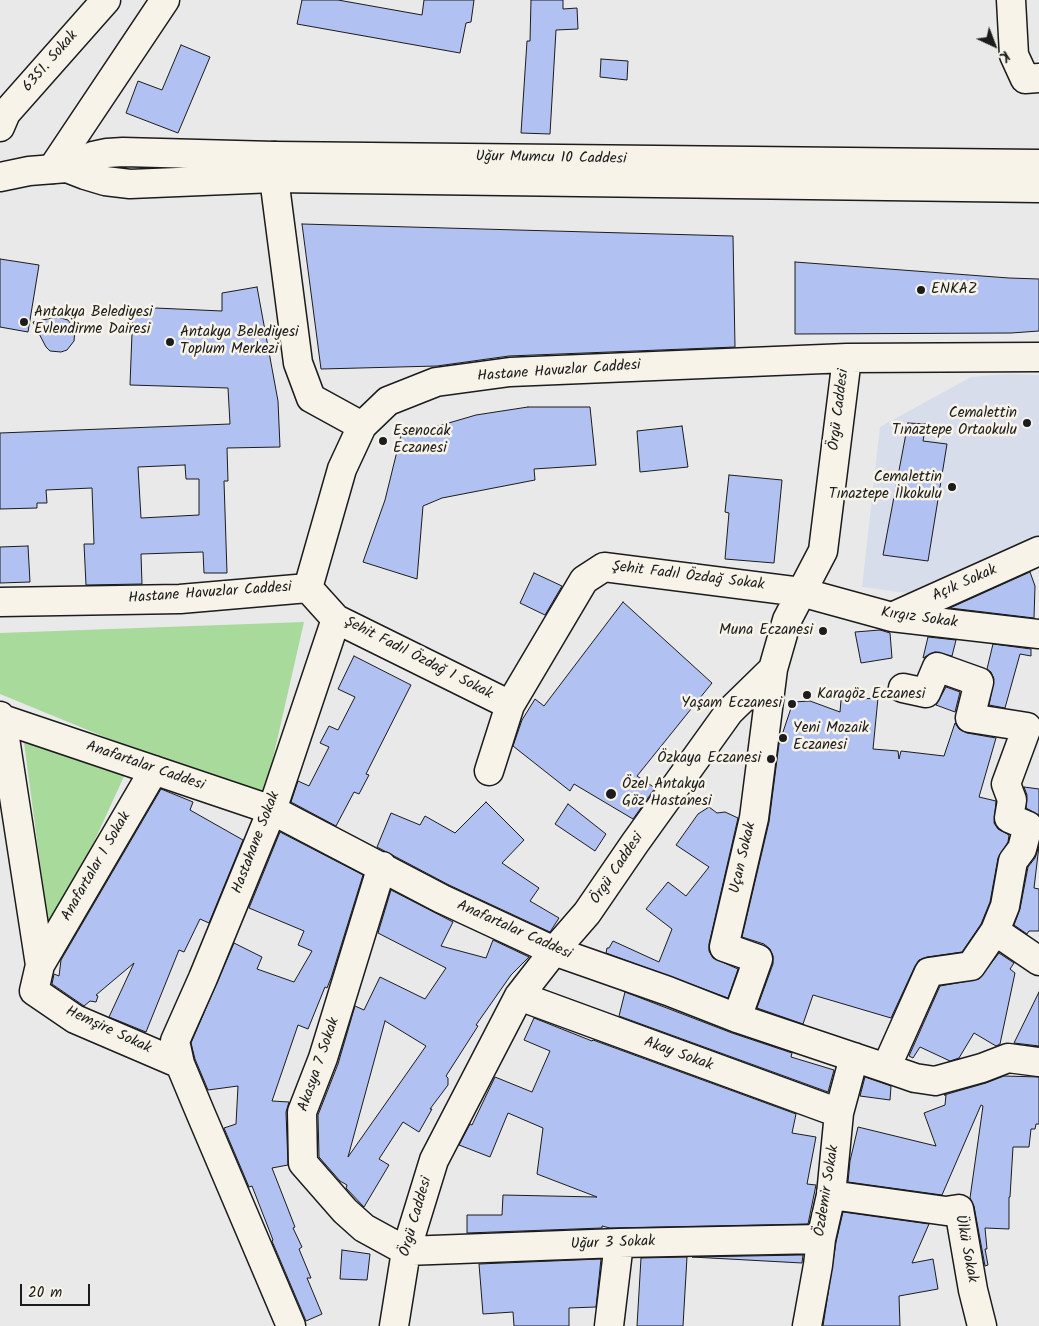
<!DOCTYPE html>
<meta charset="utf-8">
<style>
body{margin:0}
#map{position:relative;width:1039px;height:1326px;overflow:hidden;background:#e9e9ea;font-family:Kalam,sans-serif}
canvas{display:block}
.north{position:absolute;left:969px;top:20px;width:50px;height:50px;-webkit-text-stroke:4px #f7f3e8;paint-order:stroke;rotate:137deg;font-size:14px;font-weight:700;line-height:20px;text-align:center;color:#1c1c1c}
.north::after{content:'';display:block;margin:auto;width:18px;height:22px;background:#1c1c1c;clip-path:polygon(50% 0,100% 100%,50% 72%,0 100%)}
.scale{position:absolute;left:20px;top:1284px;width:70px;height:22px;box-sizing:border-box;border:2px solid #1c1c1c;border-top:0;padding-left:6px;font-size:15px;line-height:18px;white-space:nowrap;color:#1c1c1c;-webkit-text-stroke:4px #f7f3e8;paint-order:stroke}
</style>
<div id="map">
<canvas width="1039" height="1326"></canvas>
<div class="north">K</div>
<div class="scale">20 m</div>
</div>
<script>
const ctx = document.querySelector('canvas').getContext('2d');
ctx.lineJoin = 'round';
function fill(path, color) { ctx.fillStyle = color; ctx.fill(path, 'evenodd'); }
const toPath = rows => new Path2D(rows.map(r => 'M' + r).join(''));
function strokePath(path, color, width, dash) { ctx.strokeStyle = color; ctx.lineWidth = width; ctx.lineCap = dash ? 'butt' : 'round'; ctx.setLineDash(dash || []); ctx.stroke(path); }
function label(font, color, halo, rows, align = 'center') {
  ctx.font = font + ' Kalam,sans-serif'; ctx.lineWidth = 5; ctx.setLineDash([]); ctx.textBaseline = 'middle'; ctx.strokeStyle = halo; ctx.fillStyle = color; for (const [text, x, y, turn = 0] of rows) {
    ctx.save(); ctx.translate(x, y); ctx.rotate((+turn || 0) * Math.PI / 180); ctx.textAlign = isNaN(turn) ? turn : align; if (halo) ctx.strokeText(text, 0, 0); ctx.fillText(text, 0, 0); ctx.restore();
  }
}
fill(toPath([
 [1006,374,1039,375,1039,539,914,594,862,587,880,427,971,377]
]), '#d8ddec');
fill(toPath([
 [304,622,263,802,0,694,0,633],
 [23,735,126,772,50,938]
]), '#a8da9b');
const building = toPath([
 [302,0,338,0,422,15,424,0,474,0,471,22,466,23,460,53,297,24,302,0],
 [531,0,563,0,563,9,577,8,578,29,556,30,550,134,521,133,527,41,530,41,531,0],
 [181,45,210,57,178,133,126,113,138,81,162,90,181,45],
 [601,59,628,61,627,80,600,77,601,59],
 [302,224,733,236,735,347,509,356,437,366,321,369,302,224],
 [0,259,39,265,28,332,0,327,0,259],
 [795,262,1009,278,1039,279,1039,331,1011,333,795,334,795,262],
 [257,287,278,401,280,447,227,448,228,481,224,481,227,573,204,573,203,552,141,554,142,584,86,585,84,544,94,544,92,488,46,490,47,503,37,503,37,508,0,509,0,433,230,424,228,388,130,385,133,307,222,311,222,293,257,287],
 [185,465,186,479,199,479,199,515,141,518,138,467,185,465],
 [57,317,68,320,75,330,74,341,67,350,61,352,50,351,46,347,33,322,57,317],
 [528,407,590,407,596,465,534,469,535,480,442,498,423,506,417,579,363,562,385,500,401,435,435,427,476,415,528,407],
 [908,423,926,424,923,441,947,444,928,561,883,555,908,423],
 [682,426,688,467,640,472,637,431,682,426],
 [729,475,782,480,774,563,725,559,729,513,725,512,729,475],
 [28,546,30,582,0,583,0,547,28,546],
 [1030,572,1035,586,1034,618,950,608,1030,572],
 [534,573,562,586,545,615,520,603,534,573],
 [623,602,712,683,637,776,655,788,633,819,574,784,570,791,513,746,522,720,535,699,544,706,623,602],
 [880,630,890,633,892,658,861,663,855,632,880,630],
 [928,637,956,640,952,656,935,652,923,658,928,637],
 [993,644,1031,649,1031,656,1020,654,1005,708,989,705,994,679,991,672,987,669,993,644],
 [354,656,411,685,366,774,369,775,359,794,354,792,336,826,291,802,298,781,309,786,329,747,320,743,329,726,338,730,355,697,338,689,354,656],
 [946,687,960,692,955,712,936,705,946,687],
 [878,698,873,749,898,751,899,759,901,751,944,756,955,723,959,729,967,733,996,738,979,797,996,801,994,823,998,829,1009,835,1008,842,998,858,990,902,981,924,962,952,927,957,919,960,915,966,891,1018,813,995,803,1024,757,1008,773,964,773,956,770,949,764,944,742,937,769,822,779,744,793,702,810,701,840,712,841,700,878,698],
 [1024,787,1039,789,1039,815,1026,808,1027,795,1024,787],
 [161,789,193,802,190,810,243,840,209,923,200,919,184,952,179,950,146,1032,109,1017,134,963,96,995,98,996,96,1002,90,1001,84,1006,52,984,54,974,59,976,61,960,161,789],
 [486,802,524,840,502,863,539,888,530,901,559,918,550,932,449,885,377,847,391,813,420,825,425,816,455,833,486,802],
 [568,804,606,834,595,851,555,824,568,804],
 [709,807,717,813,725,812,738,818,709,944,709,951,713,958,738,969,728,998,606,953,607,948,609,948,613,941,659,962,672,929,646,909,668,882,686,896,709,867,676,845,698,814,709,807],
 [280,832,363,875,331,978,327,988,325,987,308,1029,298,1025,272,1101,289,1102,286,1112,288,1165,272,1168,295,1227,293,1228,302,1247,299,1249,311,1278,307,1278,322,1314,306,1321,272,1241,273,1240,252,1186,249,1187,224,1128,236,1124,238,1086,208,1090,195,1059,191,1043,234,943,262,957,257,969,294,982,312,951,298,945,304,931,249,908,280,832],
 [1039,846,1034,888,1039,889,1039,931,1029,931,1027,934,1014,925,1020,909,1028,867,1035,858,1039,846],
 [391,890,453,922,441,946,486,958,493,940,529,957,511,975,476,1025,478,1026,446,1076,448,1078,448,1085,430,1109,432,1109,419,1132,403,1122,379,1159,389,1165,364,1207,346,1188,347,1185,340,1181,319,1157,318,1115,338,1064,355,1006,364,1010,380,977,425,999,446,968,378,933,391,890],
 [385,1021,426,1046,348,1157,385,1021],
 [999,953,1014,963,1010,969,1015,973,1000,1044,996,1046,974,1033,959,1058,950,1061,920,1047,913,1058,909,1056,940,986,979,979,999,953],
 [625,992,732,1033,792,1053,791,1057,834,1070,828,1092,619,1016,625,992],
 [1039,992,1039,1046,1014,1043,1039,992],
 [534,1018,592,1041,593,1040,796,1114,792,1133,816,1137,807,1184,816,1185,808,1224,610,1228,602,1226,602,1228,467,1233,467,1215,502,1215,503,1195,597,1197,537,1174,543,1128,508,1113,490,1157,459,1145,470,1124,472,1125,495,1077,532,1092,550,1051,524,1040,534,1018],
 [1004,1076,1039,1077,1039,1124,1036,1124,1035,1129,1031,1129,1029,1147,1013,1147,1010,1197,1009,1197,1009,1229,985,1228,987,1249,985,1249,988,1265,985,1266,974,1206,970,1198,983,1106,981,1105,942,1195,848,1182,850,1161,858,1127,936,1146,924,1113,945,1105,946,1095,944,1095,986,1083,1004,1076],
 [865,1077,891,1086,890,1100,860,1096,865,1077],
 [843,1212,929,1224,912,1263,933,1259,938,1289,899,1296,900,1326,823,1326,836,1242,843,1212],
 [342,1250,370,1254,367,1280,340,1279,342,1250],
 [803,1255,802,1263,692,1257,803,1255],
 [687,1257,683,1326,637,1326,641,1258,687,1257],
 [601,1259,596,1307,569,1308,569,1326,514,1326,513,1312,483,1314,479,1264,601,1259]
]);
fill(building, '#b1c1f1');
strokePath(building, '#1c1c1c', 1);
const minor = toPath([
 [1011,0,1014,55,1025,79,1039,78],
 [0,127,6,113,106,0],
 [274,156,274,178,298,363,311,398,362,426],
 [52,169,165,0],
 [308,588,336,619,510,705],
 [0,602,180,599,308,588,342,469,362,426,388,401,436,382,510,372,847,358,1039,357],
 [892,617,1039,551],
 [903,688,926,693,937,667,979,682,970,718,1027,727,1006,784,1012,800,1009,818,1028,826,1022,849,1013,861,1005,906,995,931,1039,961],
 [0,716,2,719,40,965,34,991,75,1019,180,1064],
 [2,719,272,810,442,899,554,951,668,991,737,1018,886,1068,915,1078,935,1081,982,1068,1008,1058,1039,1062],
 [489,771,510,705,584,580,604,567,801,592,892,617,1039,634],
 [382,866,323,1058,302,1112,303,1163,345,1211,364,1228,406,1251,619,1243,821,1239],
 [40,965,154,770],
 [519,996,839,1113],
 [737,1018,758,959,724,947,754,818,773,669],
 [886,1068,929,972,971,966,995,931],
 [831,1195,946,1211,959,1209,973,1290,982,1326],
 [291,1326,200,1112,180,1064,175,1041,203,978,272,810,336,619],
 [394,1326,406,1251,434,1160,519,996,554,951,587,913,635,843,729,712,773,669,787,620,823,551,847,358],
 [609,1326,619,1243],
 [807,1326,818,1265,821,1239,831,1195,839,1113,854,1057]
]);
const tertiary = toPath([
 [67,168,85,175,105,181,130,184,274,178,1039,188],
 [0,177,29,171,67,168,93,156,107,153,123,152,274,156,1039,164]
]);
strokePath(minor, '#1c1c1c', 31);
strokePath(tertiary, '#1c1c1c', 31);
strokePath(minor, '#f7f3e8', 28);
strokePath(tertiary, '#f7f3e8', 28);
for (const [x, y, r, color] of [
 [921,290,5,"#1c1c1c"],
 [24,322,5,"#1c1c1c"],
 [170,342,5,"#1c1c1c"],
 [1027,423,5,"#1c1c1c"],
 [383,441,5,"#1c1c1c"],
 [952,487,5,"#1c1c1c"],
 [823,631,5,"#1c1c1c"],
 [807,695,5,"#1c1c1c"],
 [792,704,5,"#1c1c1c"],
 [783,738,5,"#1c1c1c"],
 [771,759,5,"#1c1c1c"],
 [611,794,6,"#1c1c1c"]
]) { const dot = new Path2D(); dot.arc(x, y, r, 0, 2 * Math.PI); ctx.fillStyle = color; ctx.fill(dot); strokePath(dot, '#f7f3e8', 2); }
label('15px', '#1c1c1c', '#f7f3e8', [
 ["6351. Sokak",51,62,-49],
 ["Uğur Mumcu 10 Caddesi",551,159,1],
 ["Hastane Havuzlar Caddesi",559,372,-4],
 ["Örgü Caddesi",840,410,-83],
 ["Şehit Fadıl Özdağ Sokak",688,577,7],
 ["Açık Sokak",965,584,-24],
 ["Hastane Havuzlar Caddesi",210,594,-4],
 ["Kırgız Sokak",919,619,8],
 ["Şehit Fadıl Özdağ 1 Sokak",418,659,27],
 ["Anafartalar Caddesi",145,767,19],
 ["Hastahane Sokak",257,843,-69],
 ["Uçan Sokak",744,858,-77],
 ["Anafartalar 1 Sokak",97,867,-60],
 ["Örgü Caddesi",618,869,-56],
 ["Anafartalar Caddesi",514,931,24],
 ["Hemşire Sokak",108,1031,25],
 ["Akay Sokak",678,1055,20],
 ["Akasya 7 Sokak",320,1065,-71],
 ["Özdemir Sokak",828,1191,-81],
 ["Örgü Caddesi",417,1217,-74],
 ["Uğur 3 Sokak",613,1244,-2],
 ["Ülkü Sokak",965,1249,79]
]);
label('15px', '#1c1c1c', '#f7f3e8', [
 ["ENKAZ",931,290],
 ["Antakya Belediyesi",34,313],
 ["Evlendirme Dairesi",34,330],
 ["Antakya Belediyesi",180,333],
 ["Toplum Merkezi",180,350],
 ["Cemalettin",1017,414,"right"],
 ["Tınaztepe Ortaokulu",1017,431,"right"],
 ["Esenocak",393,432],
 ["Eczanesi",393,449],
 ["Cemalettin",942,478,"right"],
 ["Tınaztepe İlkokulu",942,495,"right"],
 ["Muna Eczanesi",813,631,"right"],
 ["Karagöz Eczanesi",817,695],
 ["Yaşam Eczanesi",782,704,"right"],
 ["Yeni Mozaik",793,729],
 ["Eczanesi",793,746],
 ["Özkaya Eczanesi",761,759,"right"],
 ["Özel Antakya",622,785],
 ["Göz Hastanesi",622,802]
], 'left');
</script>
